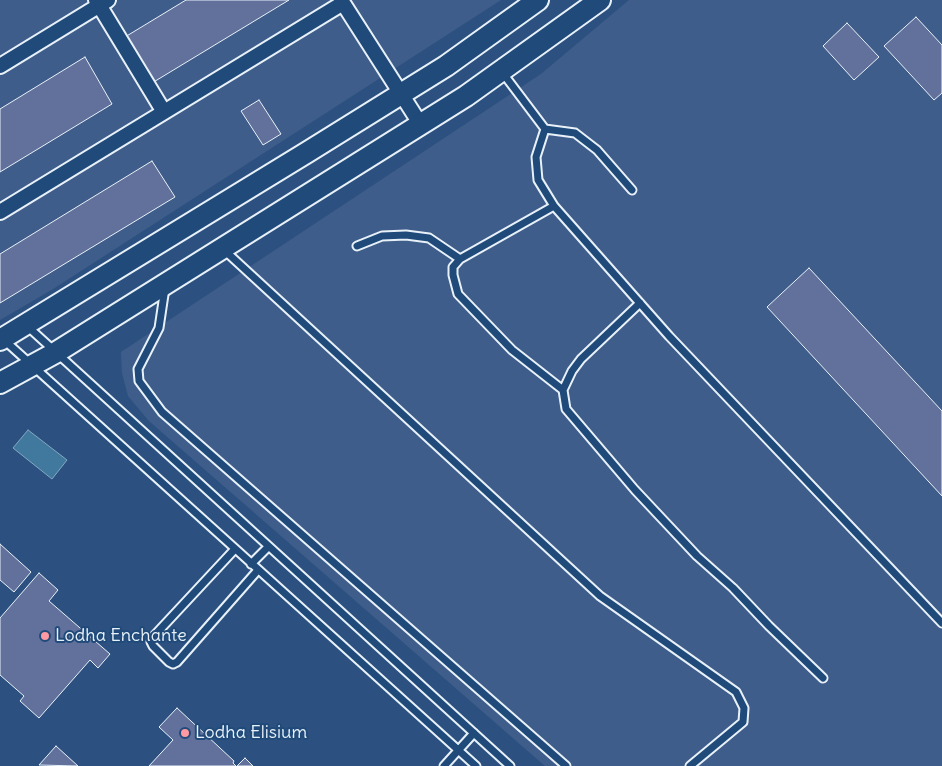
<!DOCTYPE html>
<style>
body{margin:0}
canvas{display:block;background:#2c5180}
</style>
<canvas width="942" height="766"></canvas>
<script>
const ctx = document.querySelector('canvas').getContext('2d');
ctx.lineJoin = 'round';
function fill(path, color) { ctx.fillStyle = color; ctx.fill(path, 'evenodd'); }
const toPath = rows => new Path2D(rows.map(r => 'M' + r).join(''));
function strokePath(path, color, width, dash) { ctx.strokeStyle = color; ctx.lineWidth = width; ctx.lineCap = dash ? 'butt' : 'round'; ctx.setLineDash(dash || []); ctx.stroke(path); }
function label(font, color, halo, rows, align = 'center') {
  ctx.font = font + ' Delius,sans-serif'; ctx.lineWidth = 4; ctx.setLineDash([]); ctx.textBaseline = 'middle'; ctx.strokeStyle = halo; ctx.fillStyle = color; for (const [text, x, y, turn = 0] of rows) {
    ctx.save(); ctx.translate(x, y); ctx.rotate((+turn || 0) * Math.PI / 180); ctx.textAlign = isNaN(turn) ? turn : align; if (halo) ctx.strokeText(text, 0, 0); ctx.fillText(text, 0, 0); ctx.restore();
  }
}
fill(toPath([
 [0,0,501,0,53,289,0,320],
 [629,0,942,0,942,766,545,766,149,421,128,396,122,373,121,352,541,74]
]), '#3f5d8a');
const water = toPath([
 [28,430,67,460,52,479,13,448,28,430]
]);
fill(water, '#41789d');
strokePath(water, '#84a8c1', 1);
const building = toPath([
 [186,0,289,0,152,83,125,37,186,0],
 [916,17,942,45,942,93,934,100,884,46,916,17],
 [847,23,879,57,854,80,823,46,847,23],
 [85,57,112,104,0,172,0,109,85,57],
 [259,100,281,134,263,145,241,111,259,100],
 [152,161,175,197,0,303,0,254,152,161],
 [809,268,942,411,942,496,767,307,809,268],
 [0,544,31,572,14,592,0,580,0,544],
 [39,573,58,590,49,601,110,654,98,668,90,660,39,718,20,701,24,696,0,675,0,618,39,573],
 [177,708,234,761,233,763,236,766,149,766,173,740,159,727,177,708],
 [56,746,78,766,39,765,56,746],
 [245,758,253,766,237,766,245,758]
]);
fill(building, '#62709c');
strokePath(building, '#e8f1f8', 1);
const service = toPath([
 [502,72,545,129,575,133,597,150,632,190],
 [545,129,536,157,538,180,554,206,669,336,942,623],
 [554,206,460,259,453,267,453,275,458,294,512,350,563,390],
 [357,246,382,236,406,235,429,238,460,259],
 [223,249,600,596,736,692,744,708,743,722,690,766],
 [165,288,159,328,138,369,139,381,162,412,566,766],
 [640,303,581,359,572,371,563,390,566,409,635,490,697,556,733,588,769,626,823,678],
 [26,325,510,766],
 [3,339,476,766],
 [235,549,153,637,151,642,153,646,169,662,173,664,177,662,258,570],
 [251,564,268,547],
 [444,766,474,733]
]);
const minor = toPath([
 [96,0,164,112],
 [341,0,421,125],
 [0,66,108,0],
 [0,212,343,3]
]);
const secondary = toPath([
 [0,340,306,153,446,66,538,0],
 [0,383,55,353,466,96,600,0]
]);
strokePath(service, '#e8f1f8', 11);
strokePath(minor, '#e8f1f8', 18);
strokePath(secondary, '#e8f1f8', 24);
strokePath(service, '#1f4a7a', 7);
strokePath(minor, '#1f4a7a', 14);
strokePath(secondary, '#1f4a7a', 20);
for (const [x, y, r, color] of [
 [45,636,5,"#ff9aa2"],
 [185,733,5,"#ff9aa2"]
]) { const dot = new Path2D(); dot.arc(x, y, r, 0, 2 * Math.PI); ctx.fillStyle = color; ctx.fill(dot); strokePath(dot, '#1f4a7a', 2); }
label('18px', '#e8f1f8', '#1f4a7a', [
 ["Lodha Enchante",55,636],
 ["Lodha Elisium",195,733]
], 'left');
</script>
